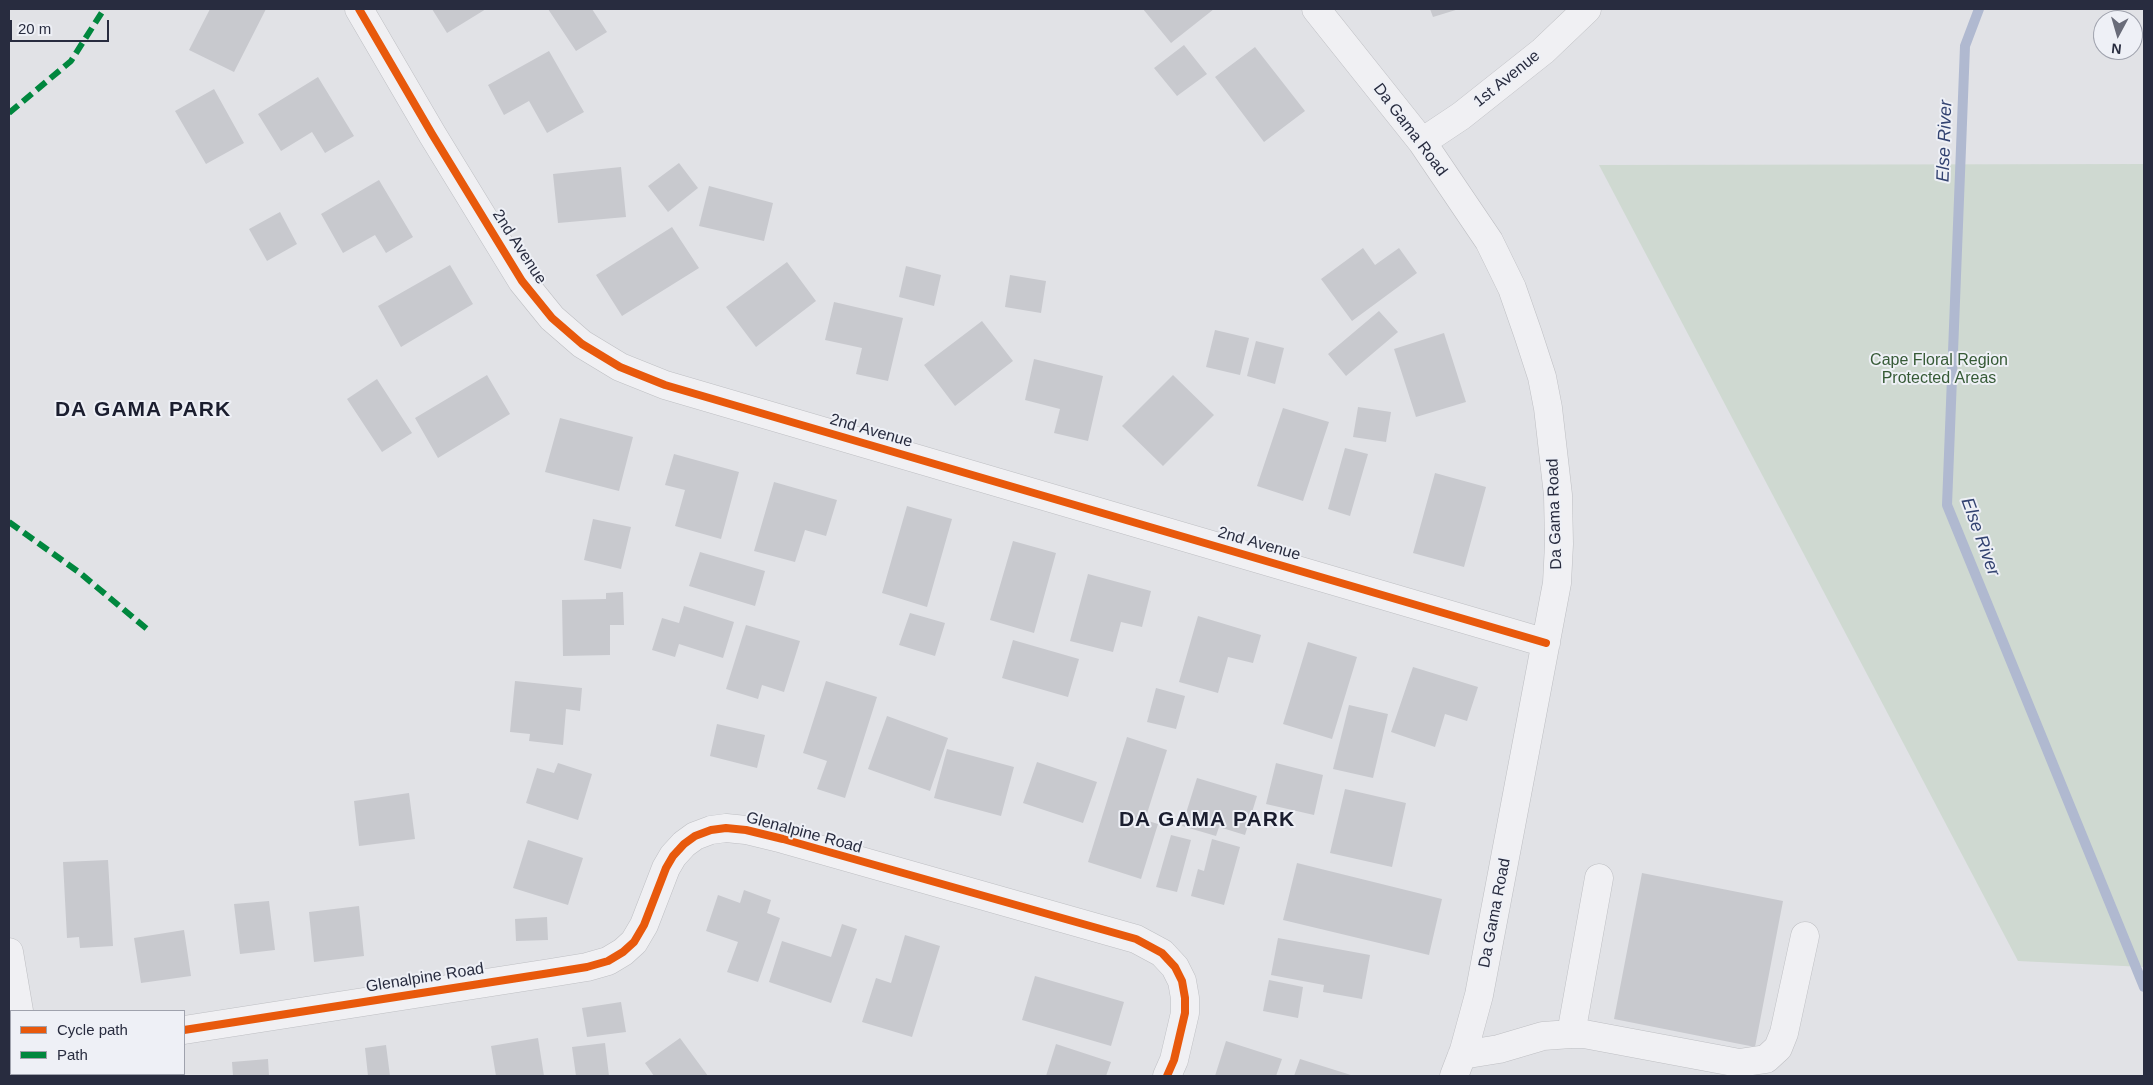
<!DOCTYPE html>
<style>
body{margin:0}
#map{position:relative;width:2153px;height:1085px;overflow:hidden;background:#e1e2e6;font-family:Helvetica,sans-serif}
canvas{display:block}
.frame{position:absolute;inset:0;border:10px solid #282c3f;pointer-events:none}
.legend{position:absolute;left:10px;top:1010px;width:175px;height:65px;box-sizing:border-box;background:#eef0f6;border:1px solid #9fa2ad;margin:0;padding:6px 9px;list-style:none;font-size:15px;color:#282c3f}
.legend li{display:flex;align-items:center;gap:10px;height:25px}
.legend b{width:25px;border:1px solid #9fa2ad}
.north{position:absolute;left:2093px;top:10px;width:50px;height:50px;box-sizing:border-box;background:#eef0f6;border:1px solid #9fa2ad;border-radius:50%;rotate:186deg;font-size:14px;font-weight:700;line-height:20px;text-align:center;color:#282c3f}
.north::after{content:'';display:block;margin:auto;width:18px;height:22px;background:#696c79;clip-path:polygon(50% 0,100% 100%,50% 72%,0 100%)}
.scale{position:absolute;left:10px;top:20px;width:99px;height:22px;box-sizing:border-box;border:2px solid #282c3f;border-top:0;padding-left:6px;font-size:15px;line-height:18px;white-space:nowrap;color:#282c3f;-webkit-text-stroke:4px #eef0f6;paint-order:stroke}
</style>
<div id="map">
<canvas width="2153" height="1085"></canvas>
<div class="frame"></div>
<ul class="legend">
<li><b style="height:6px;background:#e8590c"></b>Cycle path</li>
<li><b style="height:6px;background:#00873e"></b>Path</li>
</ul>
<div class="north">N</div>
<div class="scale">20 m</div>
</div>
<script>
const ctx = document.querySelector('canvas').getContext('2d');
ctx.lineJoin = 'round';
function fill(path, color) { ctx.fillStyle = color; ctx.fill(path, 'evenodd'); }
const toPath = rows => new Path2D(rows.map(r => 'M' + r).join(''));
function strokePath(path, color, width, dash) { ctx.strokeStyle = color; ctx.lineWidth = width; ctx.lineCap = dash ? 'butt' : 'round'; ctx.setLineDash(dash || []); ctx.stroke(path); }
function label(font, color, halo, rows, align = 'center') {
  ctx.font = font + ' Helvetica,sans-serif'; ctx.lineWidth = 4; ctx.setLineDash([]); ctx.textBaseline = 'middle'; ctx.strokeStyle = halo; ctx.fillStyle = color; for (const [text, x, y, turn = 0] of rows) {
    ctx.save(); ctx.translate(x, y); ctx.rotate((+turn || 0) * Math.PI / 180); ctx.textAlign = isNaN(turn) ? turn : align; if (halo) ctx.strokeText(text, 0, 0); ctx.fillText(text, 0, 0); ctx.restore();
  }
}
fill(toPath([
 [2144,164,2144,967,2018,961,1599,165]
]), '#cfd9d1');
strokePath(toPath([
 [1979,9,1965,46,1947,505,2144,987]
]), '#b0b9d0', 10);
fill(toPath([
 [210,9,266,9,234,72,189,50],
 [432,9,486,9,447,33],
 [548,9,592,9,607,32,576,51],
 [1143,9,1214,9,1171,43],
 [1430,9,1459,9,1433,17],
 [1184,45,1207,74,1177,96,1154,68],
 [1255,47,1305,111,1264,142,1215,77],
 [549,51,584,112,547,133,529,101,504,115,488,85],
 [318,77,354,136,325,153,312,132,281,151,258,114],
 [214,89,244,143,206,164,175,111],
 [679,163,698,188,668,212,648,186],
 [621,167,626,217,558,223,553,174],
 [379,180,413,237,386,253,375,235,343,253,321,214],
 [709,186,773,203,764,241,699,226],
 [280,212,297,244,267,261,249,229],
 [672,227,699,268,622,316,596,275],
 [1363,248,1375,265,1399,248,1417,273,1352,321,1321,279],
 [787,262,816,301,756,347,726,307],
 [450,265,473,304,401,347,378,306],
 [906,266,941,275,934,306,899,297],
 [1010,275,1046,281,1041,313,1005,307],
 [834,302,903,318,888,381,856,374,862,348,825,340],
 [1379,311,1398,332,1346,376,1328,354],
 [982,321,1013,361,955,406,924,365],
 [1215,330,1249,338,1240,375,1206,367],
 [1444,333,1466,402,1416,417,1394,349],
 [1256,341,1284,348,1275,384,1247,376],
 [1034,359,1103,376,1088,441,1054,433,1060,409,1025,400],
 [487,375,510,414,438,458,415,418],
 [1173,375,1214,415,1163,466,1122,426],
 [377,379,412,433,382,452,347,399],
 [1358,407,1391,412,1386,442,1353,437],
 [1283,408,1329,422,1303,501,1257,486],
 [560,418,633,437,619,491,545,472],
 [1345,448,1368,454,1350,516,1328,509],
 [674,454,739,472,721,539,675,526,685,490,665,485],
 [1435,473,1486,487,1464,567,1413,553],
 [774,482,837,500,826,536,805,530,795,562,754,551],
 [907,506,952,519,927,607,882,593],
 [593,519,631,527,621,569,584,560],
 [1013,541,1056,553,1034,633,990,620],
 [700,552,765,571,755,606,689,586],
 [1088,574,1151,591,1142,627,1121,622,1113,652,1070,641],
 [623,592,624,625,610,625,610,655,563,656,562,600,606,599,606,593],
 [684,606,734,622,723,658,679,644,675,657,652,650,662,618,679,623],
 [910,613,945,623,935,656,899,645],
 [1198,616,1261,635,1253,663,1228,657,1218,693,1179,682],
 [746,625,800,641,784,692,762,685,758,699,726,689],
 [1013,640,1079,659,1068,697,1002,678],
 [1308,642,1357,657,1332,739,1283,724],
 [1413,667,1478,687,1467,721,1445,714,1435,747,1391,732],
 [515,681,582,688,580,711,566,709,563,745,529,741,530,734,510,732],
 [826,681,877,697,845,798,817,789,827,761,803,753],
 [1156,688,1185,696,1176,729,1147,722],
 [1349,705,1388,714,1373,778,1333,769],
 [887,716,948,738,930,791,868,769],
 [717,724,765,735,757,768,710,756],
 [1127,737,1167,750,1145,820,1158,824,1141,879,1088,862],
 [947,749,1014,767,1001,816,934,798],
 [1037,762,1097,782,1083,823,1023,803],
 [558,763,592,774,578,820,526,803,537,768,554,773],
 [1276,763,1323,775,1314,815,1266,804],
 [1197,778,1257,796,1245,835,1219,827,1216,836,1182,826],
 [1345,789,1406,803,1392,867,1330,853],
 [409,793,415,839,359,846,354,801],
 [1171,835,1191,840,1177,892,1156,887],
 [1212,839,1240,847,1224,905,1191,896,1198,869,1204,871],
 [528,840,583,858,568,905,513,888],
 [108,860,113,946,80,948,79,937,67,938,63,862],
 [1297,863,1442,899,1429,955,1283,920],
 [1642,873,1783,901,1755,1047,1614,1019],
 [744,890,771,900,767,913,780,918,758,982,727,972,738,942,706,931,718,895,740,903],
 [269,901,275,950,240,954,234,904],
 [359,906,364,956,314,962,309,912],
 [547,917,548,940,516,941,515,919],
 [842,924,857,929,831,1003,769,982,782,941,831,957],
 [184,930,191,976,141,983,134,938],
 [905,935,940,946,912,1037,862,1022,876,978,891,983],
 [1278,938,1370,955,1362,999,1323,992,1324,985,1271,975],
 [1035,976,1124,1002,1111,1046,1022,1020],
 [1269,980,1303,987,1298,1018,1263,1011],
 [621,1002,626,1032,587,1037,582,1008],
 [538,1038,544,1076,496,1076,491,1046],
 [680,1038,708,1076,654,1076,645,1063],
 [1226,1041,1282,1059,1276,1076,1215,1076],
 [605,1043,609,1076,576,1076,572,1047],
 [1056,1044,1111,1062,1106,1076,1046,1076],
 [386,1045,390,1076,368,1076,365,1048],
 [268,1059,269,1076,233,1076,232,1062],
 [1300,1059,1354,1076,1294,1076]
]), '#c8c9ce');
const minor = toPath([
 [359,9,432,134,522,281,552,318,582,344,620,367,665,385,1546,643],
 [1316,9,1422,142,1489,241,1512,288,1528,334,1542,377,1548,408,1558,495,1559,544,1557,583,1479,995,1464,1050,1454,1076],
 [1422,142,1461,116,1543,51,1587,9],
 [9,952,19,1011],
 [184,1030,550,973,587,967,608,961,623,952,634,942,644,925,666,868,673,856,684,844,695,836,711,830,726,828,746,830,783,839,1136,939,1162,953,1175,967,1182,981,1185,998,1185,1013,1174,1060,1167,1076],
 [1571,1034,1599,878],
 [1462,1055,1499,1049,1543,1036,1571,1034,1584,1034,1739,1063,1766,1059,1778,1048,1784,1033,1805,936],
 [9,1058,11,1057]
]);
strokePath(minor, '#bebfc3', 29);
strokePath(minor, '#f0f0f3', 28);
strokePath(toPath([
 [9,113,71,61,104,9],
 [9,522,80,573,147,629]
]), '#00873e', 6, [12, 6]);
strokePath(toPath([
 [359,9,432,134,522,281,552,318,582,344,620,367,665,385,1546,643],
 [184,1030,550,973,587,967,608,961,623,952,634,942,644,925,666,868,673,856,684,844,695,836,711,830,726,828,746,830,783,839,1136,939,1162,953,1175,967,1182,981,1185,998,1185,1013,1174,1060,1167,1076]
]), '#e8590c', 8);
label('16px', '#282c3f', '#eef0f6', [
 ["1st Avenue",1507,79,-39],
 ["Da Gama Road",1410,130,53],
 ["2nd Avenue",519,247,57],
 ["2nd Avenue",871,431,16],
 ["Da Gama Road",1555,514,-92],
 ["2nd Avenue",1259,544,16],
 ["Glenalpine Road",804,833,15],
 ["Da Gama Road",1495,913,-79],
 ["Glenalpine Road",425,978,-9]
]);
label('16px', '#365a36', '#eef0f6', [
 ["Cape Floral Region",1939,361],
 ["Protected Areas",1939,379]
]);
label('italic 18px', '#334371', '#eef0f6', [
 ["Else River",1945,141,-88],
 ["Else River",1980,537,70]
]);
ctx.letterSpacing = '1px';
label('bold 21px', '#1b1e2f', '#eef0f6', [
 ["DA GAMA PARK",143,410],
 ["DA GAMA PARK",1207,820]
]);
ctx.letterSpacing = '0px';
</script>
